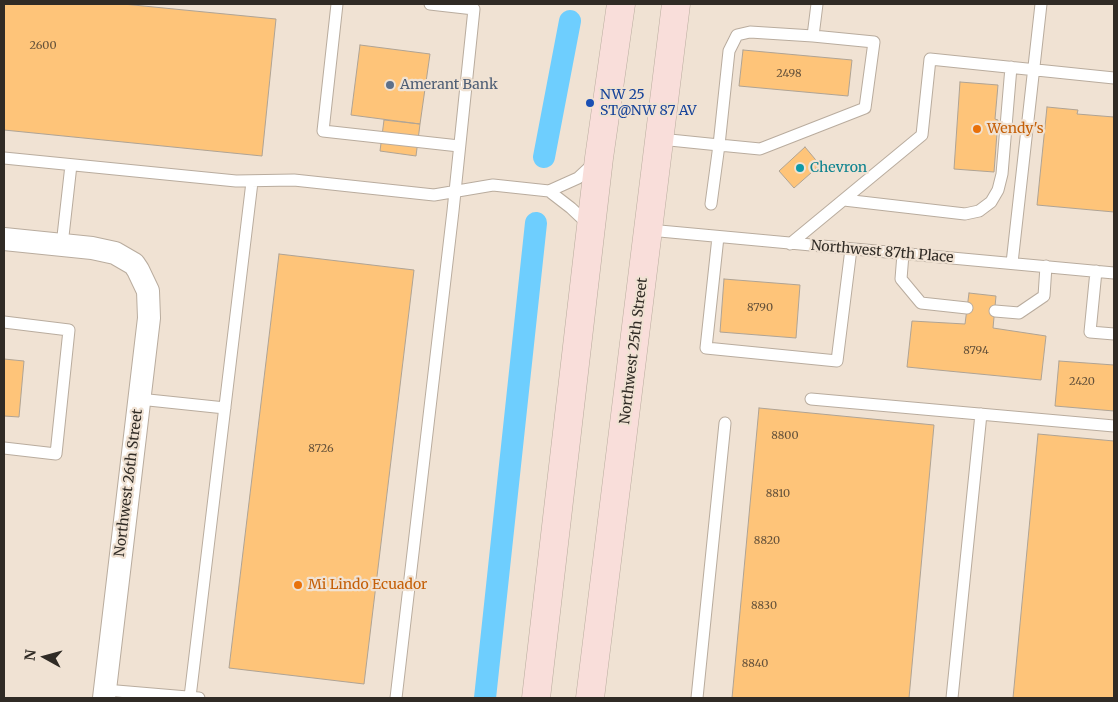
<!DOCTYPE html>
<style>
body{margin:0}
#map{position:relative;width:1118px;height:702px;overflow:hidden;background:#f0e2d3;font-family:Merriweather,serif}
canvas{display:block}
.frame{position:absolute;inset:0;border:5px solid #302b25;pointer-events:none}
.north{position:absolute;left:20px;top:632px;width:50px;height:50px;-webkit-text-stroke:4px #f0e2d3;paint-order:stroke;rotate:277deg;font-size:14px;font-weight:700;line-height:20px;text-align:center;color:#302b25}
.north::after{content:'';display:block;margin:auto;width:18px;height:22px;background:#302b25;clip-path:polygon(50% 0,100% 100%,50% 72%,0 100%)}
</style>
<div id="map">
<canvas width="1118" height="702"></canvas>
<div class="frame"></div>
<div class="north">N</div>
</div>
<script>
const ctx = document.querySelector('canvas').getContext('2d');
ctx.lineJoin = 'round';
const toPath = rows => new Path2D(rows.map(r => 'M' + r).join(''));
function strokePath(path, color, width, dash) { ctx.strokeStyle = color; ctx.lineWidth = width; ctx.lineCap = dash ? 'butt' : 'round'; ctx.setLineDash(dash || []); ctx.stroke(path); }
function fill(path, color) { ctx.fillStyle = color; ctx.fill(path, 'evenodd'); }
function label(font, color, halo, rows, align = 'center') {
  ctx.font = font + ' Merriweather,serif'; ctx.lineWidth = 4.5; ctx.setLineDash([]); ctx.textBaseline = 'middle'; ctx.strokeStyle = halo; ctx.fillStyle = color; for (const [text, x, y, turn = 0] of rows) {
    ctx.save(); ctx.translate(x, y); ctx.rotate((+turn || 0) * Math.PI / 180); ctx.textAlign = isNaN(turn) ? turn : align; if (halo) ctx.strokeText(text, 0, 0); ctx.fillText(text, 0, 0); ctx.restore();
  }
}
strokePath(toPath([
 [544,157,570,21],
 [485,698,536,223]
]), '#6ecefe', 22);
const building = toPath([
 [4,4,123,4,276,19,262,156,4,130,4,4],
 [360,45,430,54,420,124,351,115,360,45],
 [743,50,852,60,848,96,739,86,743,50],
 [960,82,998,85,995,119,998,120,994,172,954,169,960,82],
 [1047,107,1078,110,1077,114,1114,117,1114,212,1037,205,1047,107],
 [384,120,420,124,416,156,380,151,384,120],
 [805,147,820,165,794,188,779,171,805,147],
 [279,254,414,270,364,684,229,668,279,254],
 [724,279,800,285,796,338,720,332,724,279],
 [969,293,996,296,993,328,1046,336,1041,380,907,367,912,321,965,324,969,293],
 [4,359,24,361,19,417,4,416,4,359],
 [1059,361,1114,365,1114,411,1055,406,1059,361],
 [759,408,934,425,909,698,732,698,759,408],
 [1038,434,1114,441,1114,698,1013,698,1038,434]
]);
fill(building, '#fec479');
strokePath(building, '#afa394', 1);
const service = toPath([
 [337,4,323,131,459,146],
 [660,139,719,145,729,51,737,35,750,32,813,36,817,4],
 [4,158,236,181,294,180,434,195,493,185,549,191,578,178,593,164],
 [549,191,571,208,589,225],
 [844,200,965,214,979,211,991,202,998,190,1002,174,1011,67],
 [711,204,719,145,760,149,865,108,874,42,813,36],
 [649,230,1114,273],
 [718,237,706,348,837,361,851,249],
 [790,244,922,135,930,59,1114,78],
 [62,245,71,165],
 [903,254,901,279,921,303,967,308],
 [1012,263,1041,4],
 [1096,271,1090,332,1114,334],
 [995,311,1019,313,1044,296,1046,266],
 [4,322,69,330,56,454,4,448],
 [139,399,225,408],
 [811,399,1114,426],
 [105,690,199,698],
 [190,697,252,182],
 [396,698,453,211,474,9,430,4],
 [697,698,725,423],
 [952,698,981,414]
]);
const minor = toPath([
 [4,239,92,248,115,253,134,264,138,270,148,291,149,318,104,698]
]);
const secondary = toPath([
 [536,698,599,158,621,4],
 [590,698,676,4]
]);
strokePath(service, '#b9ac9e', 13);
strokePath(minor, '#b9ac9e', 24);
strokePath(secondary, '#b9ac9e', 29);
strokePath(service, '#fff', 11);
strokePath(minor, '#fff', 22);
strokePath(secondary, '#f9deda', 28);
for (const [x, y, r, color] of [
 [390,85,5,"#5c6f8a"],
 [590,103,5,"#1a4fb4"],
 [977,129,5,"#e8710a"],
 [800,168,5,"#0f9aa8"],
 [298,585,5,"#e8710a"]
]) { const dot = new Path2D(); dot.arc(x, y, r, 0, 2 * Math.PI); ctx.fillStyle = color; ctx.fill(dot); strokePath(dot, '#f0e2d3', 2); }
label('11px', '#64513a', null, [
 ["2600",43,46],
 ["2498",789,74],
 ["8790",760,308],
 ["8794",976,351],
 ["2420",1082,382],
 ["8800",785,436],
 ["8726",321,449],
 ["8810",778,494],
 ["8820",767,541],
 ["8830",764,606],
 ["8840",755,664]
]);
label('14px', '#4e5e75', '#f0e2d3', [
 ["Amerant Bank",400,85]
], 'left');
label('14px', '#164399', '#f0e2d3', [
 ["NW 25",600,95],
 ["ST@NW 87 AV",600,111]
], 'left');
label('14px', '#c56008', '#f0e2d3', [
 ["Wendy's",987,129],
 ["Mi Lindo Ecuador",308,585]
], 'left');
label('14px', '#0d838f', '#f0e2d3', [
 ["Chevron",810,168]
], 'left');
label('14px', '#302b25', '#f0e2d3', [
 ["Northwest 87th Place",882,252,5],
 ["Northwest 25th Street",634,351,-83],
 ["Northwest 26th Street",129,483,-83]
]);
</script>
